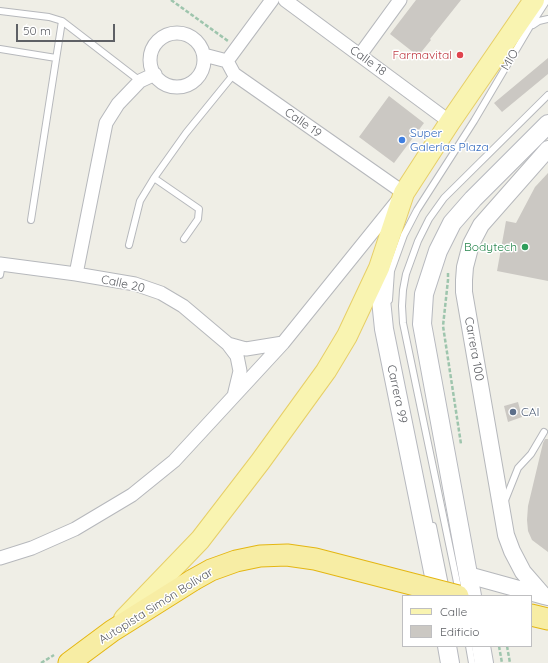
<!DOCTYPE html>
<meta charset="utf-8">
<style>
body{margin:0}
#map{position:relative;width:548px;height:663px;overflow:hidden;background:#efeee6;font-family:Quicksand,sans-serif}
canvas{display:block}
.legend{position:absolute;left:402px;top:595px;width:130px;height:52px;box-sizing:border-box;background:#fff;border:1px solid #bfbfc1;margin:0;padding:5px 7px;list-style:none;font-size:12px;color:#5e6065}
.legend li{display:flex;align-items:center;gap:8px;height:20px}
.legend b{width:20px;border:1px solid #bfbfc1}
.scale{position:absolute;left:16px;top:24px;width:99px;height:18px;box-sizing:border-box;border:2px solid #5e6065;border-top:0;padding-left:5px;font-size:12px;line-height:14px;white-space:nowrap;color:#5e6065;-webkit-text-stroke:3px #fff;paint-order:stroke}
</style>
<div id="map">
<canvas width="548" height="663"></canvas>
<ul class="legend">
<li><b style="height:5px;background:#f9f4b1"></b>Calle</li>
<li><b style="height:11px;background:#cbc8c3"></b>Edificio</li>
</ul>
<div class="scale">50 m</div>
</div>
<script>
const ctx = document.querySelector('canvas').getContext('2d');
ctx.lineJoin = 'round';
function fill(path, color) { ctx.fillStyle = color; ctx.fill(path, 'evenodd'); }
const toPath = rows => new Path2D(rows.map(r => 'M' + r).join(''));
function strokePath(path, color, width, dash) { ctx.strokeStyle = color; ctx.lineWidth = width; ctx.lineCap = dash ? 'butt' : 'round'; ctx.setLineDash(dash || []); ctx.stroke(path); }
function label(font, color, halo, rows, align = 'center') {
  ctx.font = font + ' Quicksand,sans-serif'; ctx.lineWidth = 3; ctx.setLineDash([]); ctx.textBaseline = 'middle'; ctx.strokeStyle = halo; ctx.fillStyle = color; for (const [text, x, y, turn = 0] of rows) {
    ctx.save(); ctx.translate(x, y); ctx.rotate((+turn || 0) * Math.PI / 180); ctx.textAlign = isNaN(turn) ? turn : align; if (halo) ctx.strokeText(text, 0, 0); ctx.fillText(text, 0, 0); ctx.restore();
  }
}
fill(toPath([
 [416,0,461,0,430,39,431,40,418,56,390,34],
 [548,58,548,74,502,112,494,103],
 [389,96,424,123,394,163,359,137],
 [548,173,548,281,497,271,506,221,516,223,535,187],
 [518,402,522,417,508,422,504,406],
 [545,439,548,439,548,552,532,540,528,531,527,520,528,506,543,443]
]), '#cbc8c3');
const service = toPath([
 [0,11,49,17,62,21,140,81],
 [533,25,539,21,548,19],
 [0,49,56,58],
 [154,178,199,209,198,219,184,239],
 [31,220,62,21],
 [129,245,140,201,154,178,186,133,234,74],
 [0,275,2,264],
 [389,300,391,271,404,235,417,210,474,121,529,28,547,0],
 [504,503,518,468,531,454,544,432],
 [433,526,446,590],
 [459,592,403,323,402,306,403,290,406,274,418,241,429,219,444,198,548,95],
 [469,646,472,663]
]);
const minor = toPath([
 [285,0,450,122],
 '150 60a27 27 0 1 1 54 0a27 27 0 1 1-54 0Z',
 [360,55,400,0],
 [227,61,272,0],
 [0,264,76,274,135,284,161,293,183,306,228,344,237,356,240,371,234,396],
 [76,274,106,123,118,104,140,81,155,74],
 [228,344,246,349,283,343],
 [0,558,32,548,75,529,132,495,174,461,283,343,404,193,234,74,227,61,204,55]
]);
const tertiary = toPath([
 [548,149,481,225,471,244,465,267,464,280,464,292,506,535,512,551,523,572,544,596,548,597],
 [468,575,544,596]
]);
const secondary = toPath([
 [379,268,380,290,384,329,438,596],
 [472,596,422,324,424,294,438,251,452,223,473,199,548,124],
 [447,646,450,663],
 [481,646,484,663]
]);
const primary = toPath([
 [124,619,200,540,260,462,326,371,347,336,379,268,404,193,450,122,534,0]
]);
const trunk = toPath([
 [531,615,548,619],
 [69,663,112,631,193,580]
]);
strokePath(service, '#b6b8bc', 8);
strokePath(minor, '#b6b8bc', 15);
strokePath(tertiary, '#b6b8bc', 18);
strokePath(secondary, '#b7b9bf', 20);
strokePath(primary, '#e7cf67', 22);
strokePath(trunk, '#e4b612', 23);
strokePath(toPath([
 [171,0,228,41],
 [448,273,448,280,443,326,461,444],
 [499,646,502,663],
 [507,646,510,663],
 [41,663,54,655]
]), '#9ec5ad', 2.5, [4, 2]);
strokePath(service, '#fff', 6);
strokePath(minor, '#fff', 13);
strokePath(tertiary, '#fff', 16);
strokePath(secondary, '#fff', 18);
strokePath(primary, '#f9f4b1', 20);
strokePath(trunk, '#f7eda4', 21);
const trunkBridge = toPath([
 [193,580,211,570,236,561,260,556,287,555,315,559,458,596]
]);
strokePath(trunkBridge, '#e4b612', 23, []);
strokePath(trunkBridge, '#f7eda4', 21);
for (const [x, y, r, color] of [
 [460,55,4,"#e0444e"],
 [402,140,4,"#3f7fe0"],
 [525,247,4,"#2e9e5b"],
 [513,412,4,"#5c6f8a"]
]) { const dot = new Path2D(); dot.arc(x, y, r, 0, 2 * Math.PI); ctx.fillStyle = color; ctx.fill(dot); strokePath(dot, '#fff', 1.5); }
label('12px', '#be3a42', '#fff', [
 ["Farmavital",452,55]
], 'right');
label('12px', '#5e6065', '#fff', [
 ["MIO",510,60,-59],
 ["Calle 18",368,61,36],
 ["Calle 19",303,123,35],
 ["Calle 20",123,284,12],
 ["Carrera 100",474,349,80],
 ["Carrera 99",397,394,78],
 ["Autopista Simón Bolívar",156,606,-32]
]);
label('12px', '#366cbe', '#fff', [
 ["Super",410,133],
 ["Galerías Plaza",410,147]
], 'left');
label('12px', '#27864d', '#fff', [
 ["Bodytech",517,247]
], 'right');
label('12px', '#4e5e75', '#fff', [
 ["CAI",521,412]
], 'left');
</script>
